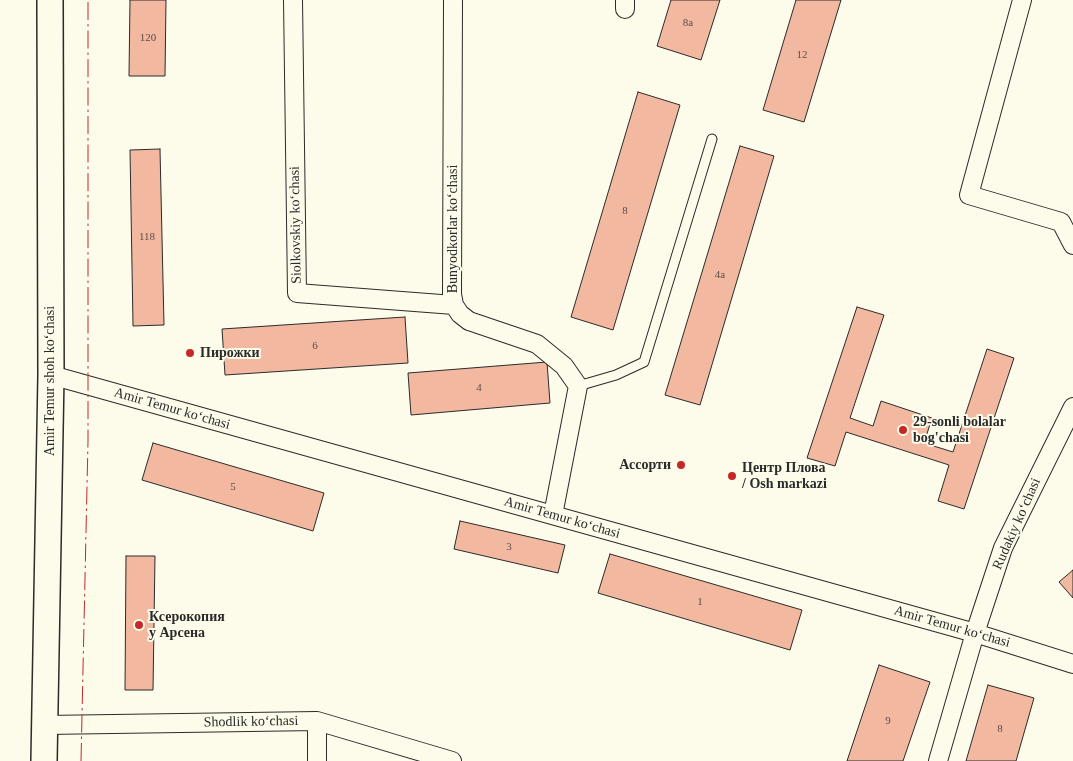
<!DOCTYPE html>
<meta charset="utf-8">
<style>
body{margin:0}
canvas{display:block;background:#fdfbea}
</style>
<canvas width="1073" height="761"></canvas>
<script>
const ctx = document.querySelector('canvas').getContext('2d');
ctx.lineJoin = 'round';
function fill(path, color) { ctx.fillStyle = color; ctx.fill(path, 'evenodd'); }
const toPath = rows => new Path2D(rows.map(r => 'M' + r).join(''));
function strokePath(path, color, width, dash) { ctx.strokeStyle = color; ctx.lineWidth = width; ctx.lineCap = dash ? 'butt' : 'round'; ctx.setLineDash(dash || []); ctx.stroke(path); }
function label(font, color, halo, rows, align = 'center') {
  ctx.font = font + ' "Times New Roman",serif'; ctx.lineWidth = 4; ctx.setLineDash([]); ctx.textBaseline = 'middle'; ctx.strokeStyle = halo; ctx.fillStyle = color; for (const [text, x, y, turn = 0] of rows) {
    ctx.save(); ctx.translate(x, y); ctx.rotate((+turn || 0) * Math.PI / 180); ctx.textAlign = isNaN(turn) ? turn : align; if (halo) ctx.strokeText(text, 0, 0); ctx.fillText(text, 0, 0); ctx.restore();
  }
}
const building = toPath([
 [130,0,166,0,165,76,129,76,130,0],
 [671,0,720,0,701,60,657,46,671,0],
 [796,0,841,0,804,122,763,110,796,0],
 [638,92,680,105,613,330,571,317,638,92],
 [740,146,774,156,700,405,665,395,740,146],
 [160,149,164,325,133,326,130,150,160,149],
 [857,307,884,315,850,418,873,426,881,401,932,418,924,443,953,452,987,349,1014,358,964,509,938,501,949,465,846,432,835,466,807,458,857,307],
 [405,317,408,363,225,375,222,329,405,317],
 [547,362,550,403,411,415,408,373,547,362],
 [153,443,324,493,313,531,142,480,153,443],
 [460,521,565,545,558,573,454,549,460,521],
 [610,554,802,610,790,650,598,593,610,554],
 [126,556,155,556,153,690,125,690,126,556],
 [1073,570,1073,598,1059,582,1073,570],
 [879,665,930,682,903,761,847,761,879,665],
 [988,685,1034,698,1016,761,966,761,988,685]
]);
fill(building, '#f2b8a0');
strokePath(building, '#2b2b2b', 1);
const lane = toPath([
 [578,386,616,375,644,362,712,139]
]);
const street = toPath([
 [293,0,297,293,454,305],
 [453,0,452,294,454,305,460,314,469,321,537,344,564,366,578,386,553,515],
 [1022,0,969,195,1061,222,1073,245],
 [625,9,625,0],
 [51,375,975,633,1073,664],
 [317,721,317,761],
 [45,725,317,721,452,761],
 [938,761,975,633,1003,548,1073,407]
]);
const secondary = toPath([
 [44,761,51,375,50,0]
]);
strokePath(lane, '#2b2b2b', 11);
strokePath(street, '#2b2b2b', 20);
strokePath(secondary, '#2b2b2b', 28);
strokePath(lane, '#fdfbea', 9);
strokePath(street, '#fdfbea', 18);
strokePath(secondary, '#fdfbea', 25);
strokePath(toPath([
 [81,761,88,441,88,0]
]), '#c62828', 1, [18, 4, 2.5, 4]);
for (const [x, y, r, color] of [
 [190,353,5,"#c62828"],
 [903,430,5,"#c62828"],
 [681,465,5,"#c62828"],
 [732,476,5,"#c62828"],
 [139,625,5,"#c62828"]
]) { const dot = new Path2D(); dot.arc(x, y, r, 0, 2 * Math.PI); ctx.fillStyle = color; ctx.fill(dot); strokePath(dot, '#fdfbea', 2); }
label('11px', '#5d4e48', null, [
 ["8a",688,23],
 ["120",148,38],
 ["12",802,55],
 ["8",625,211],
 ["118",147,237],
 ["4а",720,275],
 ["6",315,346],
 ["4",479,388],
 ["5",233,487],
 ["3",509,547],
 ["1",700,602],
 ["9",888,721],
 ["8",1000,729]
]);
label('14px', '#2b2b2b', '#fdfbea', [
 ["Siolkovskiy ko‘chasi",296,225,-91],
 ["Bunyodkorlar ko‘chasi",453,229,-90],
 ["Amir Temur shoh ko‘chasi",50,381,-90],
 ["Amir Temur ko‘chasi",172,409,16],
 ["Amir Temur ko‘chasi",562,518,16],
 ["Rudakiy ko‘chasi",1017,524,-66],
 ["Amir Temur ko‘chasi",952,627,16],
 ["Shodlik ko‘chasi",251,722,-1]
]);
label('bold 14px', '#2b2b2b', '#fdfbea', [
 ["Пирожки",200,353],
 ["29-sonli bolalar",913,422],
 ["bog'chasi",913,438],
 ["Ассорти",671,465,"right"],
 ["Центр Плова",742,468],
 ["/ Osh markazi",742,484],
 ["Ксерокопия",149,617],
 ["у Арсена",149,633]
], 'left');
</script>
